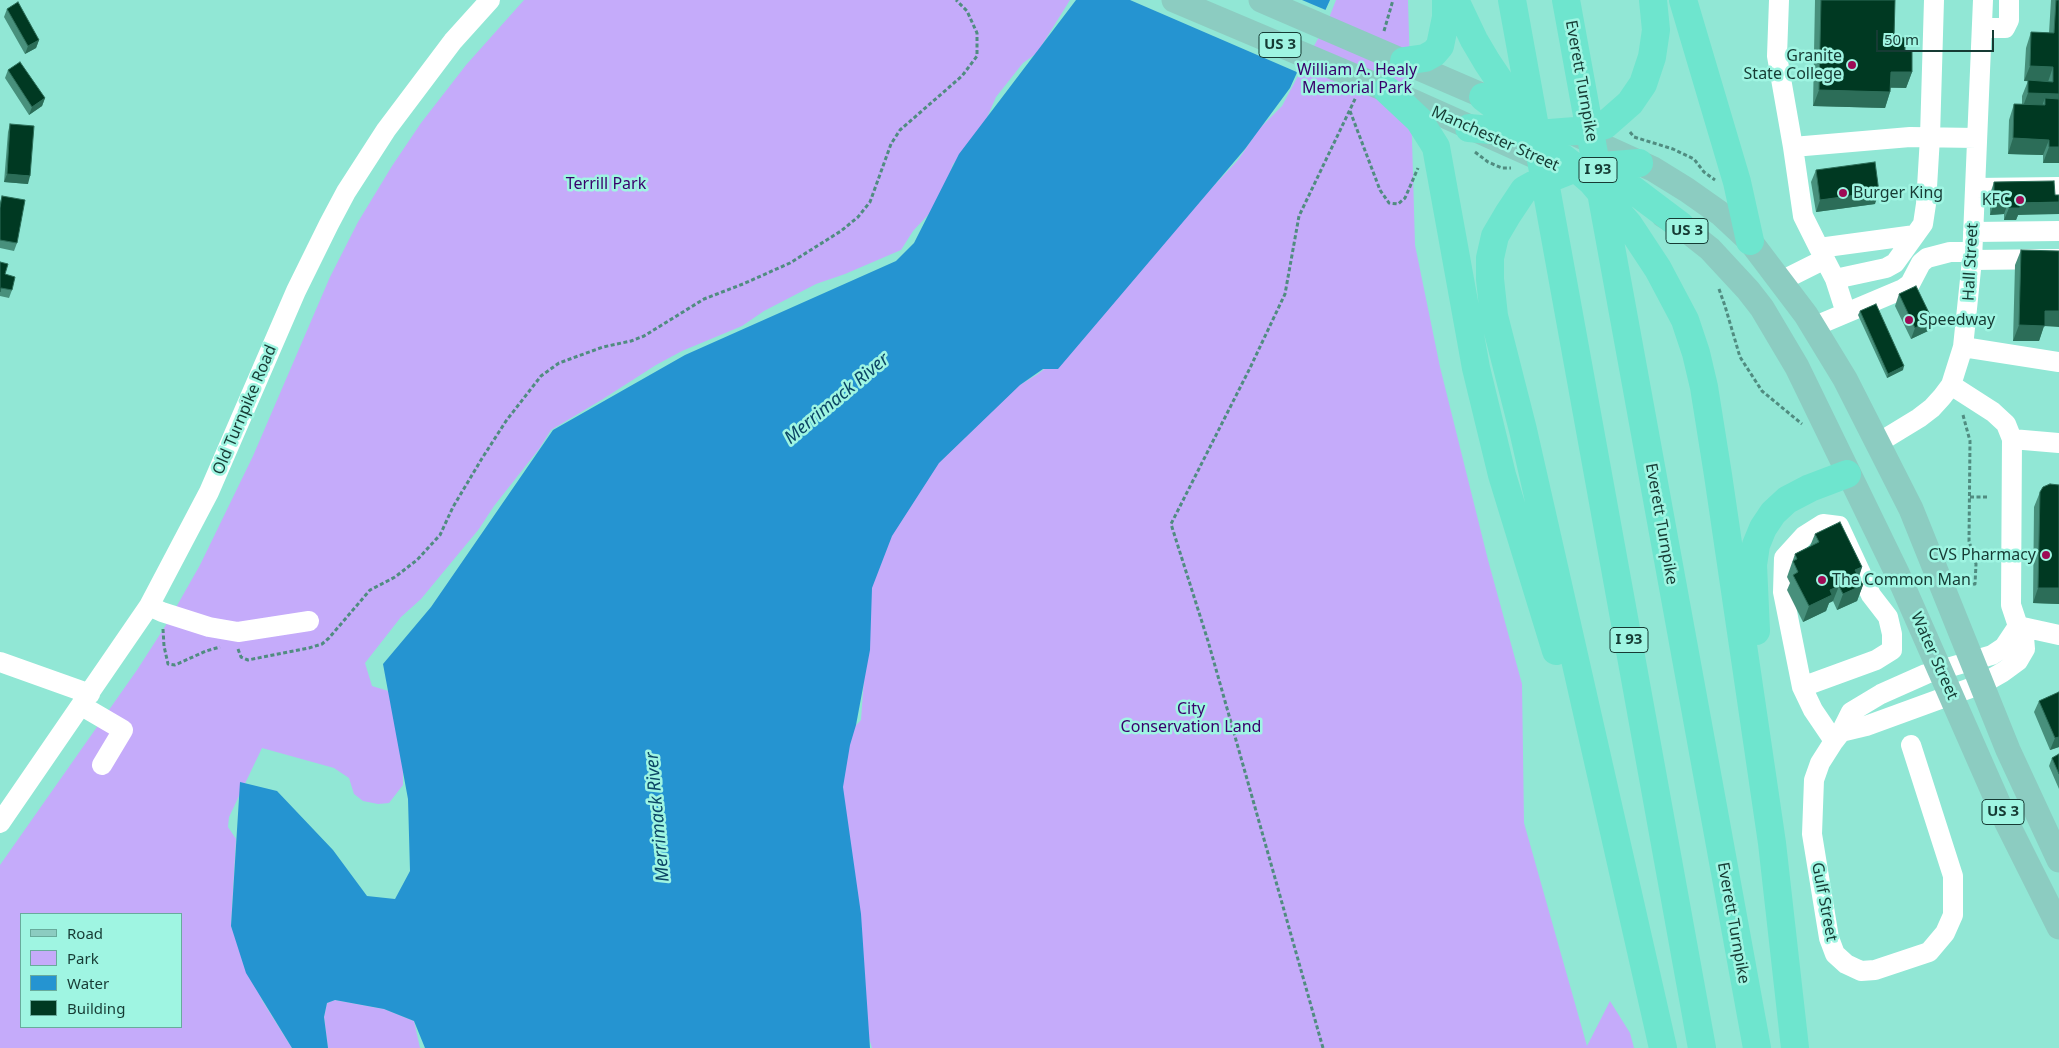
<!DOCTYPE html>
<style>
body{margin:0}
#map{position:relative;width:2059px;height:1048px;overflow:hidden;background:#91e7d5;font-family:"Noto Sans",sans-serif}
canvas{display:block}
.legend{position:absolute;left:20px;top:913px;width:162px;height:115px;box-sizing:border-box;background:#9ff5e2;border:1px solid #68ab9c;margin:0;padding:6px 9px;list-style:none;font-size:15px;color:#163b34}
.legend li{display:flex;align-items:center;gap:10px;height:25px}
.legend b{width:25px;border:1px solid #68ab9c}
.scale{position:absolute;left:1876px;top:30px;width:118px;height:22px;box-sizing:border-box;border:2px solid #163b34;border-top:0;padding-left:6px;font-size:15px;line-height:18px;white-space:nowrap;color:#163b34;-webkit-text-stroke:4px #9ff5e2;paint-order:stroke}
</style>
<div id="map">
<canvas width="2059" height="1048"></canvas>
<ul class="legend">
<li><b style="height:6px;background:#8cccc1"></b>Road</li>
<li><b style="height:14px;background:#c5abfa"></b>Park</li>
<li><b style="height:14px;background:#2594d1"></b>Water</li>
<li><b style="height:14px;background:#003922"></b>Building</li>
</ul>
<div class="scale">50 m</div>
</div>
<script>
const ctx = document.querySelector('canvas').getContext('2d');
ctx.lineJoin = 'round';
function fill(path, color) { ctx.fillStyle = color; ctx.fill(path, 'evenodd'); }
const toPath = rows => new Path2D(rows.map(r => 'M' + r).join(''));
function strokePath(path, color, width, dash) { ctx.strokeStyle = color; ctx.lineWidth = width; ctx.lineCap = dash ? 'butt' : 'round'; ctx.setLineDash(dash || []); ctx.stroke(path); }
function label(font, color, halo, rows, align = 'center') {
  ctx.font = font + ' "Noto Sans",sans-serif'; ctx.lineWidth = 5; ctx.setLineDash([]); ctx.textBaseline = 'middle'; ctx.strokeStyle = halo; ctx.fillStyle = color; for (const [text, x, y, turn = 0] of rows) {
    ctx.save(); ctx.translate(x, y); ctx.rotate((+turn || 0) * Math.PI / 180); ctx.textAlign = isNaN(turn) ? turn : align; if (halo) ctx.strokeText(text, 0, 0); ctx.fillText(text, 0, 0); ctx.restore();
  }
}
fill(toPath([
 [524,0,1070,0,1037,53,1023,63,996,97,986,120,966,153,953,164,942,200,913,231,901,250,845,274,816,284,764,311,742,326,682,351,656,365,603,399,551,430,539,449,494,506,479,529,421,599,401,617,365,663,372,686,398,694,403,735,403,785,389,803,378,804,363,801,354,794,349,778,334,768,262,748,229,817,228,827,236,839,231,926,262,1000,292,1048,0,1048,0,865,137,670,166,625,200,565,253,456,330,277,358,222,392,166,421,123,466,65],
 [21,914,181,914,181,1027,21,1027],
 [1336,0,1408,0,1415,245,1440,367,1488,560,1522,684,1524,823,1587,1046,1610,1001,1630,1033,1634,1048,872,1048,859,1004,837,892,844,738,861,720,865,664,866,599,899,492,988,404,1038,374,1077,343,1204,196,1238,160,1259,129,1282,106,1329,18],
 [335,1000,384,1009,414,1021,420,1048,328,1048,324,1017,327,1003]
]), '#c5abfa');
fill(toPath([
 [1076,0,1330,0,1290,88,1245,149,1058,369,1043,369,1020,385,939,463,892,536,872,588,870,650,856,725,850,745,843,787,861,914,870,1048,425,1048,414,1021,384,1009,335,1000,327,1003,324,1017,328,1048,292,1048,246,973,231,926,240,782,277,791,333,850,367,896,395,899,410,871,408,799,383,664,431,607,553,430,685,355,896,261,914,243,959,154]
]), '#2594d1');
fill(toPath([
 [1130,0,1302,0,1328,11,1299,73]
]), '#91e7d5');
strokePath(toPath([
 [1384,31,1393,0],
 [1350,111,1380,190,1389,203,1398,204,1405,198,1418,168],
 [1630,132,1634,137,1673,149,1694,159,1704,172,1715,180],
 [1475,152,1488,162,1502,168,1511,168],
 [1719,289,1725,306,1740,357,1762,391,1802,424],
 [1963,415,1970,441,1969,541,1976,564,1975,584,1964,586],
 [1970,497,1989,497],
 [163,629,164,646,168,664,175,665,206,651,220,647],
 [238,649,241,657,248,660,309,648,322,644,329,638,370,590,395,577,417,560,440,535,453,507,481,460,506,421,541,376,559,363,603,347,631,341,644,336,704,299,743,284,790,263,841,231,858,217,870,202,891,144,900,130,962,76,977,56,977,33,967,11,956,0],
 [1323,1048,1208,641,1171,524,1250,368,1285,294,1299,216,1356,97]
]), '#508c80', 3, [4, 2.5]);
strokePath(toPath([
 [1779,0,1777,56,1793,147],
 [1982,28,2005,28,2009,20,2009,0],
 [1975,188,2059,187],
 [1973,232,2059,231],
 [1915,235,1819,248,1803,216,1793,147,1910,137,1977,138],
 [1819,248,1835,279,1846,313],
 [1972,260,2059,259],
 [1835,279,1886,268,1895,263,1923,224,1926,204,1930,137,1934,0],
 [1781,281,1825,259],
 [1813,327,1903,289,1910,284,1921,263,1927,258,1950,252,1972,252],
 [1963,347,2059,362],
 [1951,385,1993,412,2006,424,2012,439,2011,605,2018,626,2059,635],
 [2012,439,2059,443],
 [1878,443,1919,418,1932,408,1942,397,1951,385,1963,347,1972,260,1983,0],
 [149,606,162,612,209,627,238,632,309,621],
 [0,662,90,694],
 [1802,687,1876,660,1892,650,1892,634,1888,617,1871,595,1839,526,1823,524,1804,536,1784,558,1783,592,1802,687,1813,710,1834,741],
 [82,706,123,730,102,765],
 [1841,732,1866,726,1951,695,1982,684,2003,672,2018,661,2025,649,2024,637,2018,626],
 [1911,745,1953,876,1953,915,1945,933,1929,952,1875,970,1861,971,1846,964,1835,954,1829,938,1812,834,1814,780,1820,763,1834,741,1841,732,1851,712,1881,694,1926,674,1992,655,2004,647,2018,626],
 [0,823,149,606,209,492,296,291,329,224,346,192,386,130,453,41,490,0]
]), '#fff', 20);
strokePath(toPath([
 [1174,0,1387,90,1557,166],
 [1261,0,1502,104],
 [1576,134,1653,169,1687,190,1721,214,1750,241,1806,315,1845,379,1911,509,2008,750,2059,860],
 [1663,215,1681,226,1710,249,1748,290,1762,308,1797,367,1898,575,2007,823,2059,927]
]), '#8cccc1', 25);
strokePath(toPath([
 [1455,0,1474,40,1487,62,1507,92,1530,115],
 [1512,0,1702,1048],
 [1566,0,1757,1048],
 [1683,0,1737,182,1750,241],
 [1404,61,1425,58,1434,53,1440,46,1446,17,1446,0],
 [1387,90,1419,120,1436,147,1476,368,1502,475,1556,651],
 [1483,97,1576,168,1592,182,1629,225,1658,269,1685,320,1696,353,1704,387,1718,475,1772,843,1795,1048],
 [1469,128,1511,132,1550,133,1588,130,1605,125,1630,103,1643,84,1652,57,1656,30,1653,0],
 [1639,163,1576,168,1533,185,1524,190,1508,214,1495,236,1490,258,1490,279,1494,316,1523,430,1663,1048],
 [1594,164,1624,183,1681,226],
 [1756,631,1753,565,1756,545,1763,528,1773,513,1787,500,1810,488,1847,474]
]), '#6ee5ce', 28);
fill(toPath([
 [1815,0,1895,0,1894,37,1905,51,1912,72,1906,88,1890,88,1890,92,1885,108,1813,106],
 [2051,0,2059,0,2059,163,2043,163,2043,155,2008,154,2009,120,2014,104,2022,104,2022,96,2028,81,2024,81,2026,48,2031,32,2049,33],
 [7,9,39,40,36,48,25,54,4,17],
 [8,70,45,98,42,106,29,115,5,78],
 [10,124,28,184,4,182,8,132],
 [1816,170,1875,204,1816,212,1811,182],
 [1994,182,2018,215,2016,220,2004,220,2004,214,1990,215,1990,194],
 [2,196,17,243,14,251,0,248,0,202],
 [2021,250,2044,326,2039,341,2013,341,2015,265],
 [0,262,12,290,9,298,0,296],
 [1899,294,1932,319,1928,331,1911,339,1895,306],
 [1860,311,1903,370,1887,378,1858,315],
 [2040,492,2059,604,2033,603,2034,507],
 [1815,534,1862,567,1859,577,1863,585,1857,601,1837,610,1833,601,1829,603,1826,611,1803,622,1787,590,1790,583,1787,577,1795,554,1810,546],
 [2059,692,2059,747,2050,750,2034,712,2039,701],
 [2059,754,2059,789,2049,766,2052,758]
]), '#48907c');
fill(toPath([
 [39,40,36,48,25,54,28,46],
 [2030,66,2053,67,2048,82,2024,81],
 [1891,72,1912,72,1906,88,1885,87],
 [1819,90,1890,92,1885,108,1813,106],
 [2028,93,2059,94,2059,110,2045,105,2045,98,2041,109,2022,109],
 [45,98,42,106,29,115,32,107],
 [2013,138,2049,140,2043,155,2008,154],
 [2049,147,2059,147,2059,163,2043,163],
 [7,174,30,176,28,184,4,182],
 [1879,192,1875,204,1816,212,1820,200],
 [2059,202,2059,214,2018,215,2016,220,2004,220,2009,208,2020,203],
 [1994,203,2008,203,2004,214,1990,215],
 [2045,311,2059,311,2059,327,2044,326,2039,341,2013,341,2019,325],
 [1932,319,1928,331,1911,339,1915,328],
 [1904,366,1903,370,1887,378,1888,374],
 [1862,567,1856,583,1855,570],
 [1863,585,1857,601,1837,610,1843,594],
 [1839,586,1833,601,1829,603,1826,611,1803,622,1809,606,1830,590],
 [2038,588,2059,588,2059,604,2033,603],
 [2059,737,2059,747,2050,750,2055,738]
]), '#2c6d58');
const building = toPath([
 [1821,0,1895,0,1894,37,1905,38,1905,51,1912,51,1912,72,1891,72,1890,92,1819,90,1821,0],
 [2056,0,2059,0,2059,94,2028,93,2028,80,2053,82,2053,67,2030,66,2031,32,2054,33,2056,0],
 [18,2,39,40,28,46,7,9,18,2],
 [20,62,45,98,32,107,8,70,20,62],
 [2045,98,2059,99,2059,147,2049,147,2049,140,2013,138,2014,104,2045,105,2045,98],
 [10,124,34,126,30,176,7,174,10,124],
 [1875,162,1879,192,1820,200,1816,170,1875,162],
 [2054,181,2055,195,2059,195,2059,202,2020,203,2020,208,2009,208,2008,203,1994,203,1994,182,2054,181],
 [2,196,25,200,17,243,0,240,0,208,2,196],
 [2021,250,2059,251,2059,311,2045,311,2045,326,2019,325,2021,250],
 [0,262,8,264,5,274,15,277,12,290,1,288,0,292,0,262],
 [1916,286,1932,319,1915,328,1899,294,1916,286],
 [1876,304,1904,366,1888,374,1860,311,1876,304],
 [2050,484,2059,485,2059,588,2038,588,2040,492,2043,487,2050,484],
 [1840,522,1862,567,1855,570,1863,585,1843,594,1839,586,1830,590,1832,595,1809,606,1793,575,1798,572,1793,561,1797,559,1795,554,1819,542,1815,534,1840,522],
 [2059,692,2059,737,2055,738,2039,701,2059,692],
 [2059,754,2059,774,2052,758,2059,754]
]);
fill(building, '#003922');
strokePath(building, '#2c6d58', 1);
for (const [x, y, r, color] of [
 [1852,65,5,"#9e0a55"],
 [1843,193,5,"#9e0a55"],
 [2020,200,5,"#9e0a55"],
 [1909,320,5,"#9e0a55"],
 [2046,555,5,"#9e0a55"],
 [1822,580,5,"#9e0a55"]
]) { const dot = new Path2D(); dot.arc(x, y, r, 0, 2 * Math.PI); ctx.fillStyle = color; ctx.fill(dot); strokePath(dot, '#9ff5e2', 2); }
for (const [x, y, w] of [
 [1280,45,42],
 [1598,170,38],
 [1687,231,42],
 [1629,640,38],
 [2003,812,42]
]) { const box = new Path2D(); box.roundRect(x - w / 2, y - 12.5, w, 25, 4); ctx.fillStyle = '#9ff5e2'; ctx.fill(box); strokePath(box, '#163b34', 1); }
label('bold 15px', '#163b34', null, [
 ["US 3",1280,45],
 ["I 93",1598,170],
 ["US 3",1687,231],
 ["I 93",1629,640],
 ["US 3",2003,812]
]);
label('16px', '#163b34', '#9ff5e2', [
 ["Granite",1842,56],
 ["State College",1842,74],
 ["Burger King",1853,193,"left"],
 ["KFC",2010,200],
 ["Speedway",1919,320,"left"],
 ["CVS Pharmacy",2036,555],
 ["The Common Man",1832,580,"left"]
], 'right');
label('16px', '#39006b', '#9ff5e2', [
 ["William A. Healy",1357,70],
 ["Memorial Park",1357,88],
 ["Terrill Park",606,184],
 ["City",1191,709],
 ["Conservation Land",1191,727]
]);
label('16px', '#163b34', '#9ff5e2', [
 ["Everett Turnpike",1581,81,80],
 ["Manchester Street",1495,139,24],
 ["Hall Street",1971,262,-87],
 ["Old Turnpike Road",245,410,-67],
 ["Everett Turnpike",1661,524,80],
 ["Water Street",1934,656,66],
 ["Gulf Street",1824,902,79],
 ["Everett Turnpike",1733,923,80]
]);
label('italic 18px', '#0b4565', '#9ff5e2', [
 ["Merrimack River",837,399,-40],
 ["Merrimack River",658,817,-95]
]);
</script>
